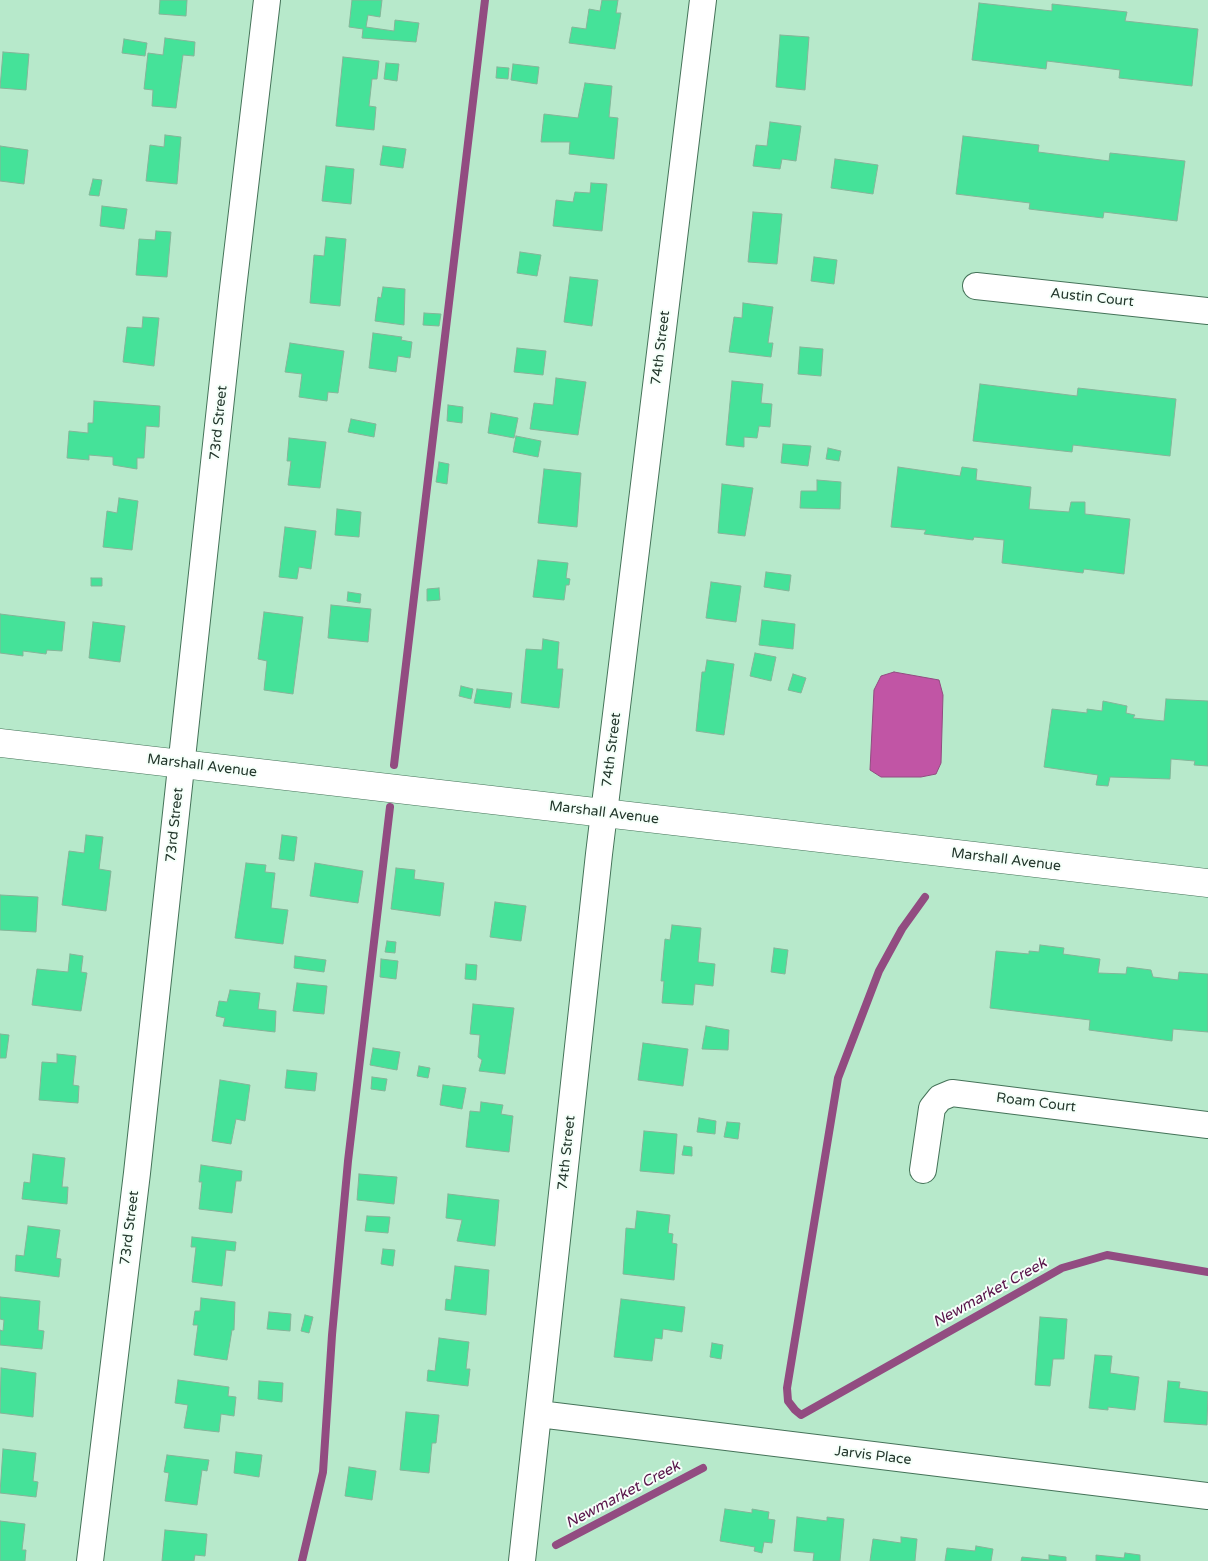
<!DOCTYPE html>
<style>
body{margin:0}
canvas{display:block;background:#b7e9cb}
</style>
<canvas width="1208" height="1561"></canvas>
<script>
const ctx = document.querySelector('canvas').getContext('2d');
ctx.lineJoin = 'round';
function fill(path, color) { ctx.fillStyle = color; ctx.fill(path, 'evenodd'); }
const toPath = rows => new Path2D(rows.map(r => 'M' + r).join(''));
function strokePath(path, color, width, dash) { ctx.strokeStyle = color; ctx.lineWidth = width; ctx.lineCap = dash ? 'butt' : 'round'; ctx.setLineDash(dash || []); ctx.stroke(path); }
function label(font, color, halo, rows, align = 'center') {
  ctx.font = font + ' "Varela Round",sans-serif'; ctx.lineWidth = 4; ctx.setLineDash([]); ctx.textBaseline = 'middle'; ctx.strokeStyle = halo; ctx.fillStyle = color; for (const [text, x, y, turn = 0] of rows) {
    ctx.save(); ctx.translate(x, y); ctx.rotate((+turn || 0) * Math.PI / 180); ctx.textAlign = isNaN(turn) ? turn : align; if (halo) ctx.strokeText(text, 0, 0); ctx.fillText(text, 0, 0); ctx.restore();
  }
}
const water = toPath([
 [894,672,939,680,943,695,941,763,936,774,921,777,881,777,870,770,874,690,881,676,894,672]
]);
fill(water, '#c155a5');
strokePath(water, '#924c81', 1);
strokePath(toPath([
 [394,765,485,0],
 [925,897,902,929,879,971,838,1078,787,1388,788,1401,795,1410,801,1415,1062,1268,1107,1255,1208,1272],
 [556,1545,703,1468],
 [302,1561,323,1472,332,1335,348,1161,390,807]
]), '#924c81', 8);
const building = toPath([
 [160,0,187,0,186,16,159,14,160,0],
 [352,0,382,0,380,17,368,15,366,27,394,31,395,20,419,23,416,42,362,38,363,29,349,27,352,0],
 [602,0,618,0,616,13,621,13,615,49,569,43,572,27,586,29,589,9,600,11,602,0],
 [979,3,1052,11,1052,4,1127,12,1125,21,1198,29,1192,86,1119,78,1120,70,1047,61,1046,69,972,60,979,3],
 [780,35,809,37,805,90,776,87,780,35],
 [165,38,195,42,194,56,183,55,176,108,152,106,153,90,144,89,148,53,163,55,165,38],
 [124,39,147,43,145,56,122,53,124,39],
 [3,52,29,54,26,90,0,88,3,52],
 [343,57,379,61,377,79,372,79,369,106,376,107,374,130,336,126,343,57],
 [386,63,399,64,397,81,384,79,386,63],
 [513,64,539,67,537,84,511,80,513,64],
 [497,67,509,68,508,79,496,78,497,67],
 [585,83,612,86,609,117,618,118,614,159,569,154,570,142,541,142,544,114,578,118,585,83],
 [770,122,801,126,796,161,782,159,780,169,753,166,756,145,767,146,770,122],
 [165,135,181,137,177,184,146,181,150,145,164,147,165,135],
 [963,136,1039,145,1038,152,1109,161,1110,153,1185,161,1177,221,1104,212,1103,218,1029,209,1030,203,956,194,963,136],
 [0,146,28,150,24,184,0,181,0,146],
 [383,146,406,149,403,168,380,165,383,146],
 [835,159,878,165,873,194,831,188,835,159],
 [326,166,354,169,351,204,322,201,326,166],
 [93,179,102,180,99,196,89,195,93,179],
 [591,183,607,184,602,231,553,226,556,200,573,202,575,192,590,193,591,183],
 [102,206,127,209,124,229,100,226,102,206],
 [753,212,782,214,777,264,748,262,753,212],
 [156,231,171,232,167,277,136,275,139,239,155,240,156,231],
 [326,237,346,239,340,306,310,303,314,255,324,256,326,237],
 [520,252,541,255,537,276,517,273,520,252],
 [814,257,837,260,834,284,811,281,814,257],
 [570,277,598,280,592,326,564,322,570,277],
 [383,287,405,289,404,325,375,321,378,297,381,298,383,287],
 [743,303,773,307,768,343,773,343,771,357,729,352,734,317,742,318,743,303],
 [424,313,441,314,439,326,423,325,424,313],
 [143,317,159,318,154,366,123,362,127,327,142,328,143,317],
 [373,333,402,337,401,340,412,342,410,358,398,356,396,372,369,368,373,333],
 [290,343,344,351,338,393,328,392,327,401,299,397,302,374,285,372,290,343],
 [800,347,823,349,821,376,798,374,800,347],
 [517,348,546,351,543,375,514,372,517,348],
 [556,378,586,382,578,435,530,429,534,403,553,405,556,378],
 [732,381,763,384,761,403,772,404,770,427,759,426,757,438,744,437,744,447,726,445,732,381],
 [980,384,1077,396,1078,388,1176,399,1170,456,1073,445,1072,452,973,441,980,384],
 [94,401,160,406,159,427,146,426,144,458,137,458,137,469,113,465,113,457,89,455,89,460,67,458,69,431,88,433,88,423,93,423,94,401],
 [448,405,463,407,462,423,447,421,448,405],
 [491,413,518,418,514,438,488,433,491,413],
 [351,419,376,424,374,437,348,432,351,419],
 [516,436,541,441,538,457,513,452,516,436],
 [289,438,326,442,320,488,288,485,291,461,287,461,289,438],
 [783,444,811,446,808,466,781,463,783,444],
 [828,448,841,451,839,461,826,459,828,448],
 [439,462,449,464,447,484,436,482,439,462],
 [898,467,960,476,962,467,977,469,976,480,1031,487,1029,509,1069,512,1071,502,1085,502,1085,514,1130,519,1124,574,1084,569,1083,573,1002,563,1004,540,974,537,973,540,924,534,926,530,891,527,898,467],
 [544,469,581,473,577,527,538,523,544,469],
 [817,480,841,482,840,509,800,508,801,491,817,491,817,480],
 [722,484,753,488,745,536,718,533,722,484],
 [119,498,138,501,132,550,103,547,107,511,117,513,119,498],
 [337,509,361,512,359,537,335,535,337,509],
 [285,527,316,531,311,569,299,567,297,579,279,577,285,527],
 [538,560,568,563,566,578,570,579,569,585,566,585,564,600,533,597,538,560],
 [766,572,791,575,789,591,764,587,766,572],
 [91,578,102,578,102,586,91,586,91,578],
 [711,582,741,586,736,622,706,618,711,582],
 [439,588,440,600,427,601,427,589,439,588],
 [348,592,361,594,360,603,347,601,348,592],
 [331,605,371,609,368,642,328,638,331,605],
 [264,612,303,617,293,694,264,690,267,661,258,659,264,612],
 [0,614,65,622,62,651,47,650,46,654,23,651,23,656,0,653,0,614],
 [762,620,795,624,793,649,759,645,762,620],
 [93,622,125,626,120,662,89,658,93,622],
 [543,639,559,642,557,669,563,669,559,708,521,703,526,649,542,650,543,639],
 [755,653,776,657,771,681,750,676,755,653],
 [707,660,734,664,724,735,696,731,702,672,705,672,707,660],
 [793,674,806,678,801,693,788,690,793,674],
 [461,686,473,689,471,699,459,696,461,686],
 [477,689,512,693,510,708,474,703,477,689],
 [1166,699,1208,701,1208,766,1194,765,1195,761,1171,759,1170,779,1110,777,1108,786,1096,785,1098,775,1044,767,1052,709,1087,713,1087,709,1102,711,1103,701,1127,706,1126,713,1135,715,1133,718,1164,721,1166,699],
 [86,835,103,837,99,869,111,871,106,911,62,905,69,851,84,853,86,835],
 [282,835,297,837,294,861,279,859,282,835],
 [246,863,266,865,265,872,275,873,271,908,288,910,283,944,235,938,246,863],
 [315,863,363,871,358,903,310,896,315,863],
 [396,868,415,870,414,879,444,883,440,916,391,909,396,868],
 [0,895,38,897,36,932,0,930,0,895],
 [495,902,526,906,521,941,490,937,495,902],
 [672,925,701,928,698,962,715,964,713,986,695,984,693,1005,662,1003,664,981,661,981,665,939,670,940,672,925],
 [387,941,396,942,395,953,385,952,387,941],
 [1040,945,1064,948,1063,954,1100,959,1098,973,1126,974,1127,967,1151,970,1153,977,1178,980,1179,972,1208,974,1208,1032,1173,1029,1172,1041,1089,1030,1090,1020,990,1008,996,951,1029,954,1029,951,1039,952,1040,945],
 [774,948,788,950,785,974,771,972,774,948],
 [70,954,83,956,81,972,87,973,81,1011,32,1005,37,969,68,972,70,954],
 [295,956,326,960,324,972,294,968,295,956],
 [381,959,398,961,396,979,380,977,381,959],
 [466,964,477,965,476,980,465,979,466,964],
 [297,983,327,986,324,1014,293,1011,297,983],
 [230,990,260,993,258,1009,276,1011,275,1032,223,1026,225,1018,216,1016,219,1001,227,1002,230,990],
 [473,1004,514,1008,505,1074,479,1071,482,1060,478,1057,480,1035,470,1034,473,1004],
 [706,1026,729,1030,728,1050,702,1049,706,1026],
 [0,1034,9,1035,6,1058,0,1058,0,1034],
 [643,1043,688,1049,683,1086,638,1080,643,1043],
 [373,1048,400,1052,397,1070,370,1065,373,1048],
 [57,1054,76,1056,73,1085,79,1086,78,1103,39,1100,42,1062,57,1063,57,1054],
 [419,1066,430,1068,428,1078,417,1076,419,1066],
 [287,1070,317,1073,315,1091,285,1088,287,1070],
 [372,1077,387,1079,385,1091,371,1089,372,1077],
 [220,1080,250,1085,245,1121,236,1119,231,1144,212,1141,220,1080],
 [443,1085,466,1088,462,1109,440,1105,443,1085],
 [481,1102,503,1105,501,1114,513,1116,509,1152,466,1147,470,1111,480,1112,481,1102],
 [699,1118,716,1121,715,1134,697,1132,699,1118],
 [727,1122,740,1123,738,1139,724,1137,727,1122],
 [644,1131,677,1134,674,1174,640,1171,644,1131],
 [684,1146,692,1147,692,1156,682,1155,684,1146],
 [33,1154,65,1158,62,1187,68,1187,67,1204,22,1199,24,1182,30,1183,33,1154],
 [201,1165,242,1171,241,1181,236,1181,232,1213,199,1209,202,1182,199,1182,201,1165],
 [359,1174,397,1177,394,1204,357,1200,359,1174],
 [448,1194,499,1200,495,1246,457,1241,462,1220,446,1218,448,1194],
 [637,1211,670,1215,668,1233,673,1234,672,1243,677,1244,674,1280,623,1274,626,1228,635,1229,637,1211],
 [367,1216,390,1217,388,1233,365,1231,367,1216],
 [28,1226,60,1230,56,1258,61,1259,59,1277,15,1271,16,1255,24,1256,28,1226],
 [192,1237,236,1242,235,1251,226,1250,222,1286,192,1282,196,1247,191,1247,192,1237],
 [383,1249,395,1250,393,1266,381,1264,383,1249],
 [455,1266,489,1270,486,1315,445,1310,446,1299,451,1300,455,1266],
 [0,1297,40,1301,38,1330,44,1331,42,1349,0,1345,0,1330,3,1331,4,1320,0,1319,0,1297],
 [201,1298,235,1302,234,1330,232,1330,227,1360,194,1355,198,1325,193,1325,195,1311,200,1311,201,1298],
 [621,1299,685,1307,682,1332,663,1329,662,1339,655,1338,652,1361,614,1357,621,1299],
 [269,1312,291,1314,290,1331,267,1329,269,1312],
 [305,1315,313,1317,309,1333,301,1331,305,1315],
 [1040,1317,1067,1319,1064,1359,1053,1359,1050,1386,1035,1385,1040,1317],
 [439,1338,469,1342,466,1369,470,1369,468,1386,427,1381,428,1370,435,1371,439,1338],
 [712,1343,723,1345,721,1359,710,1357,712,1343],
 [1095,1355,1112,1356,1110,1373,1139,1377,1135,1410,1108,1407,1108,1410,1089,1408,1095,1355],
 [1,1368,36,1373,33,1417,0,1413,1,1368],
 [178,1380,229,1387,228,1396,236,1397,234,1416,221,1414,219,1432,184,1428,188,1405,175,1403,178,1380],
 [259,1381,283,1383,282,1402,258,1399,259,1381],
 [1168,1381,1180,1382,1179,1388,1208,1392,1207,1425,1164,1422,1168,1381],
 [406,1412,439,1415,436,1443,432,1443,429,1473,400,1470,406,1412],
 [3,1449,36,1453,33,1481,38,1482,36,1497,0,1493,3,1449],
 [236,1452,262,1455,259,1477,234,1473,236,1452],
 [167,1455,209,1460,207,1471,202,1470,197,1505,165,1501,169,1473,164,1472,167,1455],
 [349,1467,376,1471,372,1500,345,1496,349,1467],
 [725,1509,752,1513,752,1509,769,1512,768,1519,775,1520,772,1543,764,1542,762,1553,754,1551,755,1547,720,1541,725,1509],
 [797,1517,827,1521,827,1517,844,1519,840,1561,813,1561,814,1553,794,1551,797,1517],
 [0,1521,25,1524,22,1550,26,1550,25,1561,0,1561,0,1521],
 [165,1530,207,1534,205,1556,195,1555,194,1561,162,1561,165,1530],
 [901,1537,917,1539,915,1561,870,1561,873,1539,901,1543,901,1537],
 [976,1546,993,1549,991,1561,945,1561,947,1548,975,1551,976,1546],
 [1125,1553,1140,1555,1140,1561,1096,1561,1096,1555,1124,1558,1125,1553],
 [1049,1555,1066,1557,1066,1561,1021,1561,1022,1557,1049,1560,1049,1555]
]);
fill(building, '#45e299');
strokePath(building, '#85b599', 1);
const minor = toPath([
 [976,286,1208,311],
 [923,1170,932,1108,940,1098,952,1093,1208,1125],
 [539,1414,1208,1496],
 [90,1561,137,1173,232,297,267,0],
 [522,1561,599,854,703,0]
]);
const tertiary = toPath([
 [0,743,1208,883]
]);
strokePath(minor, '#457359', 28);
strokePath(tertiary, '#457359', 29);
strokePath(minor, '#fff', 26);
strokePath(tertiary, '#fff', 28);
label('14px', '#23372c', '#f5fff9', [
 ["Austin Court",1092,298,6],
 ["74th Street",661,348,-83],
 ["73rd Street",219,423,-84],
 ["74th Street",612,750,-83],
 ["Marshall Avenue",202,766,7],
 ["Marshall Avenue",604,813,7],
 ["73rd Street",175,825,-84],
 ["Marshall Avenue",1006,860,7],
 ["Roam Court",1036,1103,7],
 ["74th Street",567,1153,-84],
 ["73rd Street",130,1228,-83],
 ["Jarvis Place",873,1456,7]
]);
label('italic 15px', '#581349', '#f5fff9', [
 ["Newmarket Creek",990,1293,-29],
 ["Newmarket Creek",623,1495,-28]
]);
</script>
